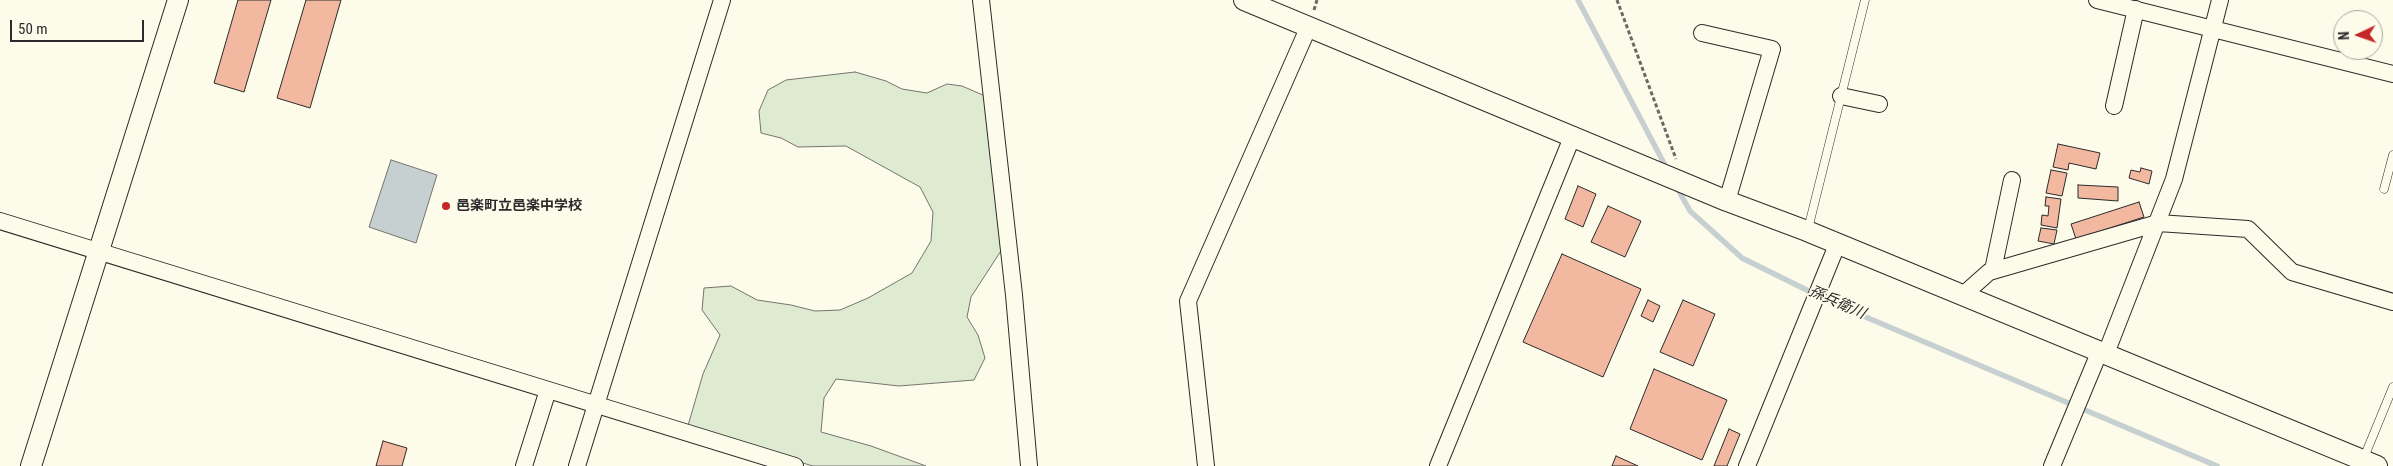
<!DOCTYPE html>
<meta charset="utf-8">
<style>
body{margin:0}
#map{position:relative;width:2393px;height:466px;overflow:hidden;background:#fdfbea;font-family:"Roboto Condensed",sans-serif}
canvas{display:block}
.north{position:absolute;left:2333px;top:10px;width:50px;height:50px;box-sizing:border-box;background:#fdfbea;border:1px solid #a9a89e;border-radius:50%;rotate:267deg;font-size:14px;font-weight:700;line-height:20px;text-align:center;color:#2b2b2b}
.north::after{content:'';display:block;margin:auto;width:18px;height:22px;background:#c62828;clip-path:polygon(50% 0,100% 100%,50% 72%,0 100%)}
.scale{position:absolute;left:10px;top:20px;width:134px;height:22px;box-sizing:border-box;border:2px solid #2b2b2b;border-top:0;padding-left:6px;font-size:15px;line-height:18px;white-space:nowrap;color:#2b2b2b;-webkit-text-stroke:4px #fdfbea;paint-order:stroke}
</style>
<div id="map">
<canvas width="2393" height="466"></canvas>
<div class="north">N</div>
<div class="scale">50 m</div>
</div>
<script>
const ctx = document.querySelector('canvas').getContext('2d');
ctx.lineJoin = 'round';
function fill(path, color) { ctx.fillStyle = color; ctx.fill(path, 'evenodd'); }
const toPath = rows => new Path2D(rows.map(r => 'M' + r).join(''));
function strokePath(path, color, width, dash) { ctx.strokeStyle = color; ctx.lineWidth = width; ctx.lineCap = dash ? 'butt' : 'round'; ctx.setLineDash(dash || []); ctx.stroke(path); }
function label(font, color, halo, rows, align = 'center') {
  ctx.font = font + ' "Roboto Condensed","Noto Sans JP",sans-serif'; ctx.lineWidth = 4; ctx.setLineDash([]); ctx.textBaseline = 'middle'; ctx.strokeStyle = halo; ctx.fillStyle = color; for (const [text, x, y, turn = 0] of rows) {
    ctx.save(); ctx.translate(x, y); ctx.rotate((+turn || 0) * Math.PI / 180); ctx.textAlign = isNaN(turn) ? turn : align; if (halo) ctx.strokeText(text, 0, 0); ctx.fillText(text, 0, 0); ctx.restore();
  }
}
const green = toPath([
 [855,72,886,81,902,89,927,93,947,84,962,86,992,99,1008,240,971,297,967,317,978,335,985,358,974,380,899,386,836,379,824,398,821,432,871,446,926,466,813,466,687,429,703,374,720,335,702,310,704,288,731,286,757,300,791,305,815,311,840,310,868,298,912,273,931,241,933,212,920,187,846,146,798,147,781,138,761,133,759,111,768,90,786,80,855,72]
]);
fill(green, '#deebd1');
strokePath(green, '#74746e', 1);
const water = toPath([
 [391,160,437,175,416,243,369,227,391,160]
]);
fill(water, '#c7d0d0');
strokePath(water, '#74746e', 1);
strokePath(toPath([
 [1578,0,1667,169],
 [1676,186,1690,211,1742,258,1835,304,2217,466]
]), '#c7d0d0', 5.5);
const building = toPath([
 [238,0,271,0,244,92,214,83,238,0],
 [306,0,341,0,310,108,277,98,306,0],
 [2058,144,2100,153,2096,169,2069,163,2068,170,2053,167,2058,144],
 [2141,168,2152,171,2149,184,2129,178,2131,170,2140,172,2141,168],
 [2051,170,2067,173,2062,196,2046,193,2051,170],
 [2078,185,2118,187,2118,201,2078,198,2078,185],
 [1578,186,1596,194,1583,227,1565,219,1578,186],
 [2046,197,2061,199,2057,228,2041,225,2042,215,2048,216,2049,206,2045,206,2046,197],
 [2139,202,2144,217,2076,239,2071,224,2139,202],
 [1608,206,1641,221,1625,257,1591,242,1608,206],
 [2041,228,2057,230,2054,244,2038,241,2041,228],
 [1562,254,1641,289,1603,377,1523,342,1562,254],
 [1648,300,1660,306,1653,322,1641,316,1648,300],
 [1683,300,1715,314,1693,366,1660,352,1683,300],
 [1654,369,1727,400,1702,460,1630,429,1654,369],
 [1729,429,1740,434,1727,466,1714,466,1729,429],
 [383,441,407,448,402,466,376,466,383,441],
 [1616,456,1638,466,1612,466,1616,456]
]);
fill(building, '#f2b8a0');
strokePath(building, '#2b2b2b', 1);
const service = toPath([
 [2384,189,2393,155],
 [1808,229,1865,0],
 [2363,460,2393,387]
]);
const minor = toPath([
 [981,0,1014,295,1029,466],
 [2097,0,2393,74],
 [1702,33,1772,49,1727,201],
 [1841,96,1879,104],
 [2114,106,2136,9],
 [0,221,795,466],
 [1993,270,2012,180],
 [1962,296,1989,272,2158,223,2248,229,2292,272,2393,302],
 [2105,356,2174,179,2220,0],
 [524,466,548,390],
 [577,466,722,0],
 [1206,466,1188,301,1309,26],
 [1438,466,1573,135],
 [1747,466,1837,245],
 [2052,466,2099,353]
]);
const tertiary = toPath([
 [1244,0,1727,201,1807,231,2377,466],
 [31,466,178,0]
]);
strokePath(service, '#2b2b2b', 9);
strokePath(minor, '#2b2b2b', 18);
strokePath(tertiary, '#2b2b2b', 22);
strokePath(toPath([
 [1617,0,1676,159],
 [1314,10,1317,0]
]), '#6a6964', 3, [4, 2.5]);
strokePath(service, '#fdfbea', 8);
strokePath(minor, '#fdfbea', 16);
strokePath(tertiary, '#fdfbea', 20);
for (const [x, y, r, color] of [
 [446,206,5,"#c62828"]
]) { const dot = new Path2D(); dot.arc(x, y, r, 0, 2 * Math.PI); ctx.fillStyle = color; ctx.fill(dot); strokePath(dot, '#fdfbea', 2); }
label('bold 14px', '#2b2b2b', '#fdfbea', [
 ["邑楽町立邑楽中学校",456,206]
], 'left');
label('italic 15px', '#2b2b2b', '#fdfbea', [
 ["孫兵衛川",1837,303,24]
]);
</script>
